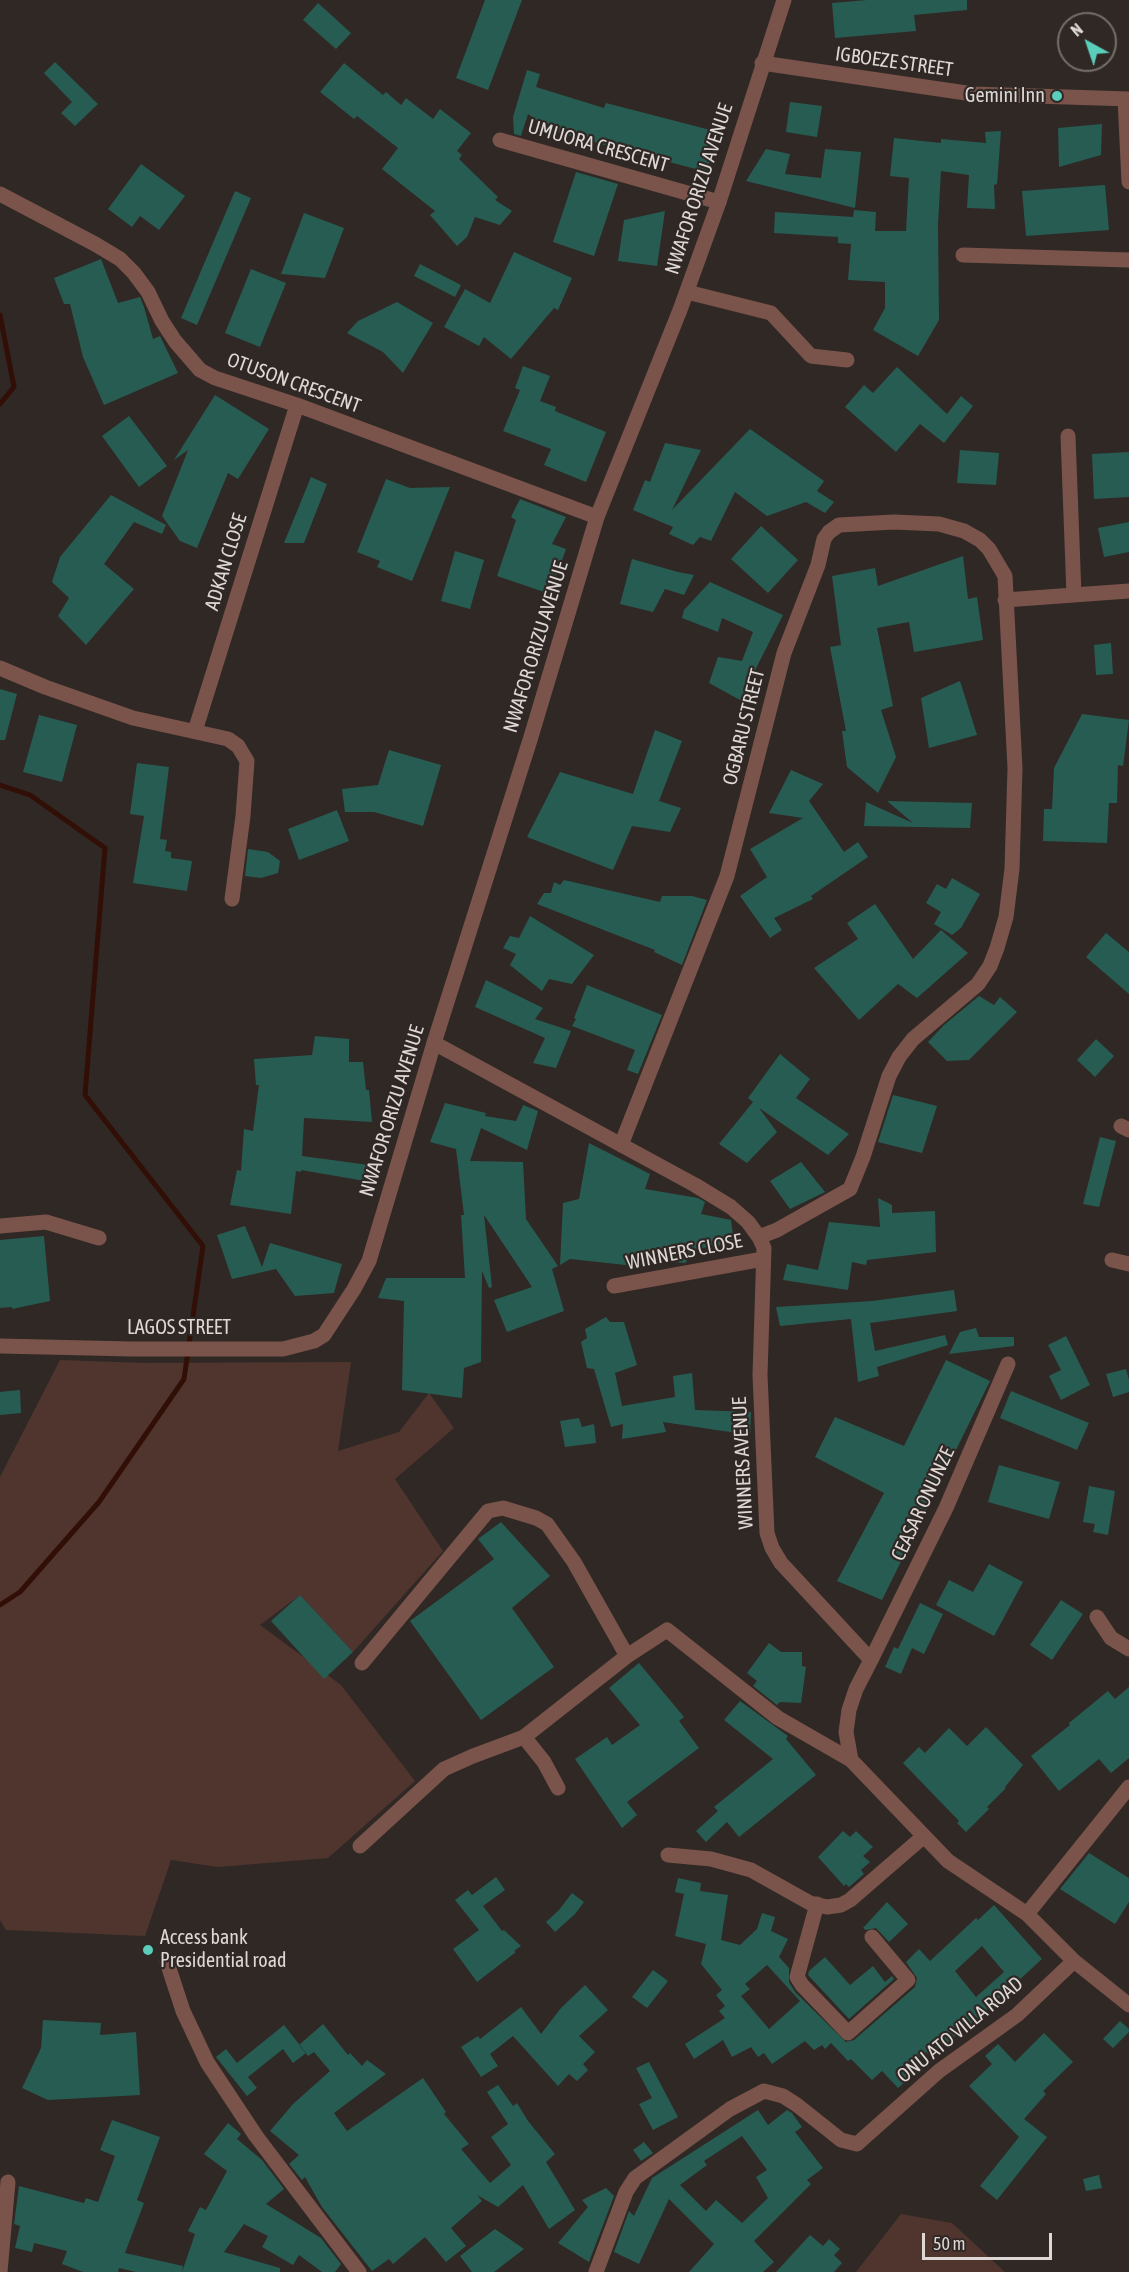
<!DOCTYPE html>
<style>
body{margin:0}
#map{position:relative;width:1129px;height:2272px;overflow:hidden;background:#302825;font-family:"Asap Condensed",sans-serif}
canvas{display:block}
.north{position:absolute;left:1057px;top:12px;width:60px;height:60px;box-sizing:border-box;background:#302825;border:2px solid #756e6b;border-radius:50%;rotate:320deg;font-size:16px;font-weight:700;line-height:24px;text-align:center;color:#ddd7d5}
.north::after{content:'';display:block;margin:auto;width:21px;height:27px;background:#5bcebb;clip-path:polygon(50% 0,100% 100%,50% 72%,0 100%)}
.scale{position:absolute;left:922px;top:2233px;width:130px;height:27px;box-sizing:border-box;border:3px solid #ddd7d5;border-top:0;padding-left:8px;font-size:18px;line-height:21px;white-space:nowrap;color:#ddd7d5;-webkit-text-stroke:4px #302825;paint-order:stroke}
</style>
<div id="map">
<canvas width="1129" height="2272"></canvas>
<div class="north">N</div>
<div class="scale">50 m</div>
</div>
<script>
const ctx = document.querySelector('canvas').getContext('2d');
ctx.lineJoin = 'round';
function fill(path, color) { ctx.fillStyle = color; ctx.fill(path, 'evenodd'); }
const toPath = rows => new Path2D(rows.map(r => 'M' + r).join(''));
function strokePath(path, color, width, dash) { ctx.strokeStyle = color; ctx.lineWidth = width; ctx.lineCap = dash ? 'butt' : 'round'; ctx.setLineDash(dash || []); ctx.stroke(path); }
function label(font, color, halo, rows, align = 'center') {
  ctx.font = font + ' "Asap Condensed",sans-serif'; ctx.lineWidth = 4.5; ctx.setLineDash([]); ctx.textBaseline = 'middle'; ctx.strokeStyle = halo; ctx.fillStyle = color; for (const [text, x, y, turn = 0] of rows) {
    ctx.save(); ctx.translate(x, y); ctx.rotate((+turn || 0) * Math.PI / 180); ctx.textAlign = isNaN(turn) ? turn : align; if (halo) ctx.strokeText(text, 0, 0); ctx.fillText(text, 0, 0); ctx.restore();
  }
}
fill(toPath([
 [60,1360,144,1363,351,1362,338,1451,399,1432,429,1393,454,1428,395,1479,443,1551,353,1652,300,1595,260,1625,341,1685,415,1781,328,1858,218,1867,171,1860,145,1936,6,1930,0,1920,0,1477],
 [901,2214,952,2223,1005,2272,856,2272]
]), '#50352e');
strokePath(toPath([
 [0,315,14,387,0,404],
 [0,785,30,795,105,848,85,1095,203,1246,184,1379,99,1502,20,1592,0,1605]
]), '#320f06', 5);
fill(toPath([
 [485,0,522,0,488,90,456,78],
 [867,0,967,0,967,10,914,15,916,31,835,38,832,3],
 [318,3,351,33,336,49,303,20],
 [55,62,98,104,75,126,61,113,72,102,44,73],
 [344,63,383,95,386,92,401,105,406,98,433,119,440,109,471,133,457,151,462,155,459,159,498,197,495,200,512,211,500,225,475,217,467,237,457,246,430,215,435,211,382,169,398,148,357,116,354,119,320,92],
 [527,70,540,74,536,87,604,108,606,103,718,132,707,172,552,131,528,114,521,136,514,134,513,117],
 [790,102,822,106,817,137,786,132],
 [1102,124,1101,155,1059,167,1058,128],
 [1001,131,997,184,994,185,995,209,967,208,969,175,941,171,938,225,939,320,918,356,873,330,885,308,885,282,848,280,851,244,838,243,838,237,774,233,775,212,853,217,854,210,876,212,875,231,906,231,909,178,890,176,894,138,941,143,941,139,986,143,985,132],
 [766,149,790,154,785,174,821,178,825,149,861,152,855,208,746,181],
 [141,164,185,196,159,230,140,216,132,227,108,209],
 [576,172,618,184,594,256,553,242],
 [1105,185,1109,230,1026,236,1022,191],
 [235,191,251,198,197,325,181,318],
 [665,211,657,266,618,261,624,220],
 [304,213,344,228,325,278,281,274],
 [514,252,572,278,558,310,554,308,511,359,484,337,479,346,444,327,465,289,490,303],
 [101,259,118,303,140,297,144,307,153,339,160,336,178,373,104,405,83,357,70,304,64,304,54,278],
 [420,264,461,285,455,297,414,276],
 [251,269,286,283,260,347,225,333],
 [397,302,433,323,403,373,383,352,347,333,358,321],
 [523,366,550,376,540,401,556,407,555,411,606,432,586,482,544,465,551,449,503,431,520,390,515,388],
 [897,367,947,414,961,396,973,406,944,443,920,424,896,452,845,407,864,385,873,393],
 [215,395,269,429,238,479,228,473,197,548,180,541,162,516,188,450,174,460],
 [129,416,167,466,139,487,102,436],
 [750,429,824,481,817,491,834,502,825,513,806,502,767,516,735,492,711,541,700,537,693,545,669,534,673,527,633,510,645,480,650,482,665,443,701,450,672,510],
 [960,450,999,453,996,485,957,483],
 [1129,452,1129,497,1094,499,1092,454],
 [311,477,327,484,304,543,284,543],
 [386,479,410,488,450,487,412,581,377,567,380,561,357,552],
 [111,495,166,525,162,534,134,522,104,564,134,589,86,645,58,616,69,598,52,582,60,557],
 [520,499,566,517,552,544,566,549,550,594,497,576,516,520,511,517],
 [1129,522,1129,552,1104,557,1098,528],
 [761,526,798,560,768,593,731,559],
 [455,551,484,560,470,609,441,601],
 [963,556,968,599,977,597,983,640,914,652,909,622,877,628,893,706,881,710,896,757,878,793,847,767,842,731,846,731,830,647,841,645,832,576,875,568,878,586],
 [632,559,678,572,694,575,684,595,665,589,653,612,620,604],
 [710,582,783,615,740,700,709,683,718,657,742,661,753,632,722,618,718,632,682,618,684,610],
 [1111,643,1113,674,1096,675,1094,645],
 [960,681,977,735,929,748,921,698],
 [0,689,17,694,5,740,0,740],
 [1082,714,1129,720,1123,766,1118,765,1117,803,1109,803,1107,843,1043,841,1044,809,1052,809,1054,768],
 [39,715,77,725,62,782,23,772],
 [655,730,682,741,659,801,681,808,670,832,632,826,613,870,527,837,560,772,633,794],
 [389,750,441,765,423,826,374,812,345,812,342,789,378,785],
 [137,763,169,767,160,839,167,840,165,851,171,852,171,858,192,861,187,891,133,883,144,816,130,814],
 [791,770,823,784,809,801,844,852,858,842,868,857,811,896,813,899,774,918,782,930,770,938,740,896,767,877,750,849,803,818,769,813],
 [887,801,972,803,970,828,864,826,866,802,913,823],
 [337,810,349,841,299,860,288,829],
 [248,849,268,852,280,861,278,873,261,878,245,876],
 [952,878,980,894,961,928,952,935,934,924,941,912,926,903,937,884,946,889],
 [564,880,660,902,662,896,692,896,707,900,682,965,654,952,655,950,537,904,544,893,551,893,554,882,560,885],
 [875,904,913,959,941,930,968,953,917,998,898,984,859,1020,814,968,858,939,847,923],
 [530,916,594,955,572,984,549,979,542,991,510,965,516,954,503,948,510,936,519,938],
 [1106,933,1129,952,1129,994,1086,957],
 [486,980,543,1008,535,1019,571,1031,556,1068,533,1063,545,1038,475,1007],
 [587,985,662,1015,638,1074,627,1070,635,1050,572,1026,576,1019,574,1018],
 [979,996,994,1005,1000,997,1017,1012,969,1060,947,1061,928,1042,944,1025],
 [315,1036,349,1039,349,1062,363,1062,366,1090,369,1090,372,1122,304,1118,302,1156,369,1165,365,1181,301,1170,301,1172,296,1171,291,1214,230,1205,237,1170,241,1171,244,1129,253,1131,259,1085,256,1085,254,1059,312,1055],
 [1096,1039,1114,1056,1095,1077,1077,1060],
 [780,1054,810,1079,796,1098,849,1134,828,1155,759,1108,777,1132,747,1163,719,1144,753,1102,748,1098],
 [893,1095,937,1106,922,1153,878,1142],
 [445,1103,486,1113,485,1116,516,1121,523,1105,538,1111,527,1150,481,1128,470,1161,523,1162,526,1219,558,1266,552,1269,564,1311,507,1332,494,1300,532,1287,484,1215,492,1287,489,1288,482,1271,481,1362,464,1368,462,1398,402,1390,404,1301,378,1298,386,1278,465,1278,461,1215,464,1215,456,1149,430,1142],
 [1100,1137,1116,1141,1099,1207,1083,1204],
 [589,1143,650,1174,645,1189,698,1198,705,1202,701,1214,731,1220,734,1243,696,1249,685,1263,635,1259,635,1266,570,1259,560,1265,563,1203,579,1199],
 [801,1162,825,1192,790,1209,770,1181],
 [878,1198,892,1205,892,1213,935,1211,936,1252,867,1260,866,1265,852,1262,848,1290,783,1280,787,1264,818,1270,829,1222,880,1227],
 [245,1226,262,1267,270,1243,342,1264,334,1293,295,1296,276,1269,232,1279,217,1235],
 [44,1236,50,1301,12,1309,12,1307,0,1308,0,1240],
 [954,1290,957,1311,870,1323,875,1351,945,1335,948,1345,877,1367,879,1376,858,1382,851,1319,780,1326,776,1307,872,1301],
 [606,1317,610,1322,624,1322,637,1365,615,1373,622,1406,675,1397,673,1376,692,1373,695,1410,751,1412,750,1435,663,1422,666,1432,622,1439,623,1424,611,1427,594,1369,587,1368,581,1342,587,1338,585,1329],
 [976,1328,979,1337,1014,1337,1014,1346,949,1354,960,1332],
 [1066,1336,1090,1385,1061,1400,1049,1376,1061,1370,1048,1345],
 [946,1360,990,1381,882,1600,837,1581,884,1493,815,1457,835,1417,904,1446],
 [1126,1369,1129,1380,1129,1392,1113,1397,1106,1374],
 [20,1390,21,1413,0,1415,0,1392],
 [1011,1391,1089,1423,1077,1450,1000,1418],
 [579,1418,582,1427,594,1424,596,1443,565,1447,560,1421],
 [999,1465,1060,1482,1049,1519,988,1502],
 [1089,1486,1115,1491,1108,1535,1093,1532,1095,1524,1083,1522],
 [501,1522,550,1576,512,1608,554,1667,481,1720,410,1621,494,1559,478,1539],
 [989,1564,1023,1582,994,1636,936,1605,949,1580,973,1592],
 [300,1595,353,1652,324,1679,271,1621],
 [1061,1600,1083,1614,1052,1660,1030,1645],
 [920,1603,943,1614,924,1654,912,1648,901,1674,885,1667,894,1647,898,1649],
 [769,1643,781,1652,802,1652,802,1666,806,1667,801,1703,780,1702,777,1705,753,1686,757,1681,747,1673],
 [639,1663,684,1717,679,1721,699,1748,627,1802,637,1815,622,1828,575,1759,607,1737,612,1745,640,1725,609,1688],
 [1129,1687,1129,1758,1111,1773,1099,1759,1059,1791,1031,1756,1070,1725,1069,1723,1108,1691,1115,1699],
 [740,1701,788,1736,786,1739,816,1775,739,1837,727,1822,706,1842,696,1831,718,1811,714,1807,773,1759,724,1720],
 [986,1727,1023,1765,1005,1787,1006,1788,987,1807,989,1809,966,1832,957,1823,959,1821,903,1763,919,1747,925,1753,949,1728,967,1746],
 [843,1831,850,1837,856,1831,873,1847,863,1856,870,1862,861,1870,864,1874,849,1887,846,1884,844,1886,818,1857],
 [1089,1853,1129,1878,1129,1902,1115,1924,1060,1889],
 [496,1877,505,1890,483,1906,502,1931,504,1930,521,1946,514,1951,516,1952,477,1982,453,1949,479,1930,455,1900,468,1890,472,1895],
 [678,1878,701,1883,700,1891,728,1895,721,1940,740,1945,757,1929,762,1913,775,1917,771,1931,788,1939,779,1957,789,1968,789,1982,795,1992,846,2042,854,2040,915,1987,917,1978,906,1962,919,1949,930,1961,976,1918,978,1920,994,1905,1042,1959,957,2037,955,2036,931,2057,926,2052,905,2071,910,2077,898,2088,882,2071,872,2080,851,2059,848,2061,831,2043,825,2049,822,2045,814,2050,805,2041,772,2064,764,2053,758,2057,751,2047,732,2057,723,2040,694,2059,685,2044,725,2018,719,2011,725,2006,716,1995,722,1990,701,1964,706,1944,675,1936,684,1894,675,1892],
 [982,1946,1004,1972,976,1997,955,1971],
 [767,1965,800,2001,769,2029,741,1996,750,1989,745,1984],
 [572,1893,584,1902,575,1914,555,1932,546,1922,559,1910],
 [887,1902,908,1924,889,1942,876,1928,866,1930,863,1928],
 [825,1957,850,1985,873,1966,885,1982,892,1976,894,1979,849,2019,808,1975,809,1971],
 [653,1970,668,1981,647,2008,632,1997],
 [585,1985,608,2010,579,2036,595,2052,583,2064,588,2070,577,2081,569,2074,558,2086,513,2036,490,2054,498,2066,481,2077,461,2047,478,2036,480,2039,521,2007,541,2034,561,2008],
 [43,2020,101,2023,100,2035,136,2032,140,2095,48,2100,22,2088,41,2048],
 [1120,2021,1129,2029,1129,2032,1113,2048,1103,2039],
 [323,2024,348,2055,350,2053,362,2066,367,2060,386,2074,334,2113,347,2131,423,2078,446,2112,444,2114,469,2144,461,2149,490,2183,511,2165,491,2137,508,2124,487,2092,498,2085,513,2106,517,2103,528,2121,555,2154,546,2162,575,2210,549,2229,523,2185,498,2207,477,2195,482,2201,451,2228,466,2246,446,2262,425,2237,393,2264,389,2259,372,2271,322,2207,305,2177,302,2180,289,2164,299,2155,270,2131,293,2104,330,2071,314,2052,308,2056,299,2045],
 [284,2025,306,2053,293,2063,283,2049,248,2077,257,2088,247,2096,216,2057,226,2049,237,2063],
 [1044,2033,1073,2062,1043,2091,1046,2094,1024,2119,1047,2137,997,2200,980,2186,1019,2137,969,2086,992,2064,985,2056,998,2044,1015,2062],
 [649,2062,678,2117,653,2130,639,2104,652,2098,636,2068],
 [758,2110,768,2125,787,2110,792,2113,802,2127,795,2132,823,2168,807,2180,811,2184,754,2241,774,2262,763,2272,689,2272,714,2244,669,2199,639,2264,614,2252,629,2211,634,2216,652,2178],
 [742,2136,767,2170,756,2177,768,2198,742,2223,716,2200,706,2211,680,2185,707,2165,704,2161],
 [112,2120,160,2137,137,2200,144,2203,125,2253,183,2266,182,2272,195,2234,188,2231,200,2207,206,2210,227,2171,204,2154,228,2123,241,2134,237,2139,262,2160,284,2189,266,2204,321,2238,341,2264,335,2272,322,2272,299,2255,293,2265,262,2247,268,2236,244,2224,224,2252,280,2268,280,2272,136,2272,119,2268,118,2272,83,2272,62,2264,67,2251,34,2243,32,2252,15,2248,20,2226,14,2224,19,2186,84,2203,86,2198,98,2202,115,2156,100,2150],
 [644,2142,653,2153,641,2161,633,2150],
 [1099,2175,1102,2188,1086,2191,1083,2179],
 [606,2188,614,2196,589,2262,558,2243,588,2207,582,2200],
 [495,2229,524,2249,494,2272,472,2272,460,2256],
 [810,2235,823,2246,829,2239,840,2249,834,2255,842,2263,834,2272,776,2272]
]), '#275c53');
strokePath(toPath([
 [762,63,973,94,1129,99],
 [1125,99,1129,182],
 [500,140,719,202],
 [0,194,95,244,120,259,134,273,148,292,162,321,175,341,200,370,215,378,297,405,597,517],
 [963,255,1129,260],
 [687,292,771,313,811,356,847,360],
 [1068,436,1074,595],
 [1005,600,1129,591],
 [0,668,45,687,133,718,228,739,238,746,247,761,243,816,232,899],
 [195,731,297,405],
 [434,1043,695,1185,731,1207,748,1222,759,1237,764,1248,760,1375,767,1533,772,1548,781,1563,871,1660,856,1689,849,1710,846,1732,851,1760,948,1861,1027,1914,1074,1961,1129,2005],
 [1121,1126,1129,1130],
 [621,1145,727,876,784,653,818,565,824,539,829,532,839,525,894,522,939,524,964,531,980,540,989,549,1005,576,1015,768,1012,869,1006,917,997,948,990,966,978,984,913,1039,899,1057,889,1076,863,1157,850,1189,777,1230,759,1237],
 [0,1226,46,1222,99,1238],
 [1112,1260,1129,1264],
 [614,1286,763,1259],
 [1097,1617,1111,1638,1129,1649],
 [871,1660,946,1508,1008,1364],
 [362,1663,488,1511,503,1508,536,1518,547,1524,574,1562,627,1656],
 [524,1737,544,1762,558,1788],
 [360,1846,444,1769,473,1756,524,1737,627,1656,667,1630,778,1718,851,1760],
 [668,1855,711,1859,751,1870,810,1903,827,1907,841,1905,850,1900,924,1836],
 [817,1904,797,1977,802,1985,848,2033,908,1980,872,1937],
 [1027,1914,1129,1787],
 [167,1962,183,2011,207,2062,256,2136,359,2272],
 [0,2272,8,2182],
 [596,2272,626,2192,635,2178,730,2109,764,2091,783,2096,797,2105,841,2140,857,2144,939,2071,1017,2015,1074,1961]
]), '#7a544a', 15);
strokePath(toPath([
 [0,1346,132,1349,283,1349,314,1341,324,1335,354,1289,369,1261,434,1043,530,740,597,517,680,310,719,202,784,0]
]), '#7a544a', 15);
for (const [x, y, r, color] of [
 [1057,96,6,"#5bcebb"],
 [148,1950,6,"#5bcebb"]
]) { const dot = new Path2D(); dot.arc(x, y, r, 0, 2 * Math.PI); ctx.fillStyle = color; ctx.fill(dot); strokePath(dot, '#302825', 2); }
label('20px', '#ddd7d5', '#302825', [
 ["IGBOEZE STREET",894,62,8],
 ["UMUORA CRESCENT",598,146,16],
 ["NWAFOR ORIZU AVENUE",699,189,-72],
 ["OTUSON CRESCENT",294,383,20],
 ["ADKAN CLOSE",226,562,-73],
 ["NWAFOR ORIZU AVENUE",536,647,-73],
 ["OGBARU STREET",744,727,-76],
 ["NWAFOR ORIZU AVENUE",392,1111,-73],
 ["WINNERS CLOSE",684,1252,-11],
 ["LAGOS STREET",179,1328],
 ["WINNERS AVENUE",743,1463,-93],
 ["CEASAR ONUNZE",923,1504,-65],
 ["ONU ATO VILLA ROAD",960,2030,-39]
]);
label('20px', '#ddd7d5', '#302825', [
 ["Gemini Inn",1045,96],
 ["Access bank",160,1938,"left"],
 ["Presidential road",160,1961,"left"]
], 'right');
</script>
